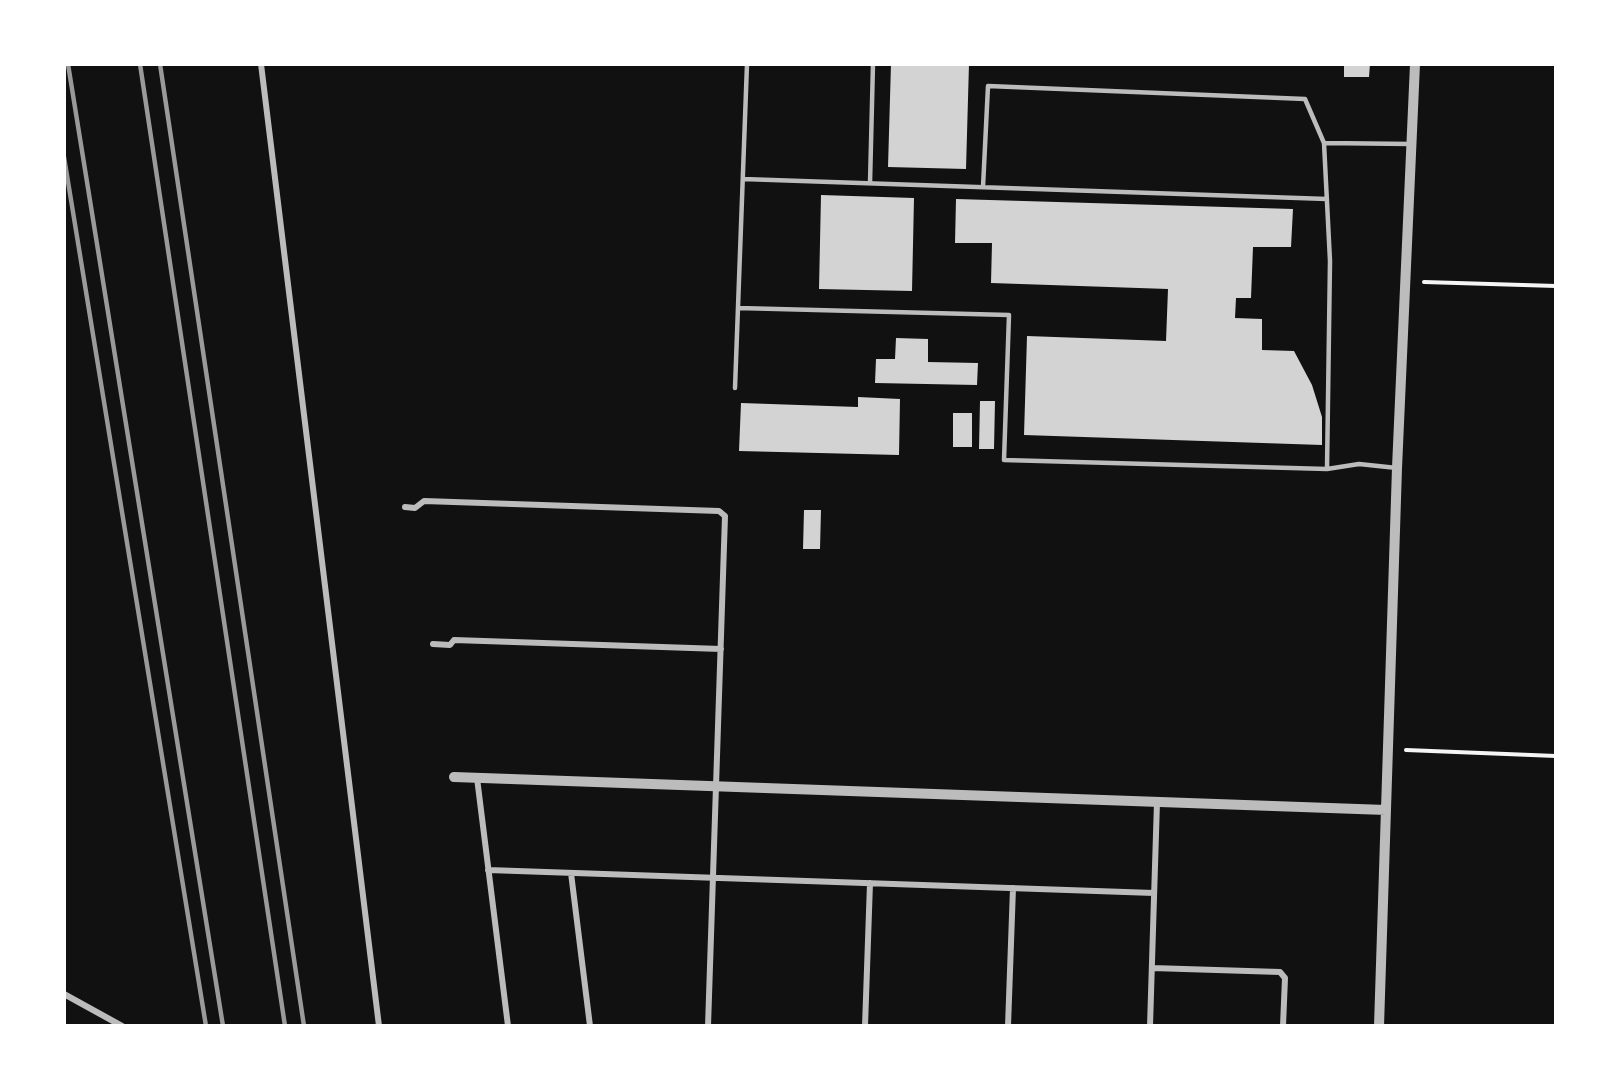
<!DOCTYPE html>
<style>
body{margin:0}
#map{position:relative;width:1620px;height:1090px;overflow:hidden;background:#111;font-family:"Space Grotesk",sans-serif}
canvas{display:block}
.frame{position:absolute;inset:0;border:66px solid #fff;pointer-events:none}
</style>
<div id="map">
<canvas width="1620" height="1090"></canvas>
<div class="frame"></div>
</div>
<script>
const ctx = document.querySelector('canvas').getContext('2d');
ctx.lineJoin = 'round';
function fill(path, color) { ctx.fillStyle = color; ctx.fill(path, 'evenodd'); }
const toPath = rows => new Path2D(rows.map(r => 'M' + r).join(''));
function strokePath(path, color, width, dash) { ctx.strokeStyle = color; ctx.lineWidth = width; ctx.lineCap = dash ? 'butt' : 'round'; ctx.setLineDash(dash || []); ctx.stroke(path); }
fill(toPath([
 [891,64,969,64,966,169,888,167],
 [1344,64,1370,64,1369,77,1344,77],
 [821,195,914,198,912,291,819,289],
 [956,199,1293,209,1291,247,1253,247,1251,298,1236,298,1235,318,1262,319,1262,350,1294,351,1312,385,1322,417,1322,445,1024,435,1027,336,1166,341,1168,289,991,283,992,243,955,243],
 [896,338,928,339,928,362,978,363,977,385,875,383,876,359,895,359],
 [858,397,900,399,899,455,739,451,741,403,858,407],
 [980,401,995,401,994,449,979,449],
 [953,413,972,413,972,447,953,447],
 [804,510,821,510,820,549,803,549]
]), '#d3d3d3');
strokePath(toPath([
 [1424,282,1556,286],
 [1406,750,1556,756]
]), '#f5f5f5', 4);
strokePath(toPath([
 [1324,143,1411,144],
 [743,179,1327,199],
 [870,183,873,64],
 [983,187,988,86,1305,99,1324,143,1330,261,1327,469],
 [738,308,1009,315,1004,460,1327,469,1359,464,1397,468],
 [735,388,747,64]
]), '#bcbcbc', 4.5);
strokePath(toPath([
 [261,64,379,1026],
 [405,507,415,508,424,501,719,511,725,516,708,1026],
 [433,644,450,645,454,640,721,649],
 [477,778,508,1026],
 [488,870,1154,893],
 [571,873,590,1026],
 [1152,968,1280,972,1285,978,1283,1026],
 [64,994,122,1026],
 [865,1026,870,883],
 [1008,1026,1013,888],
 [1150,1026,1157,802]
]), '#bcbcbc', 6);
strokePath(toPath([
 [454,777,1386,810],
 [1379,1026,1397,468,1415,64]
]), '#bcbcbc', 10);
strokePath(toPath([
 [68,64,223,1026],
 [140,64,285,1026],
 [160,64,304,1026],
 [64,157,206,1026]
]), '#9a9a9a', 4.5);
</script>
